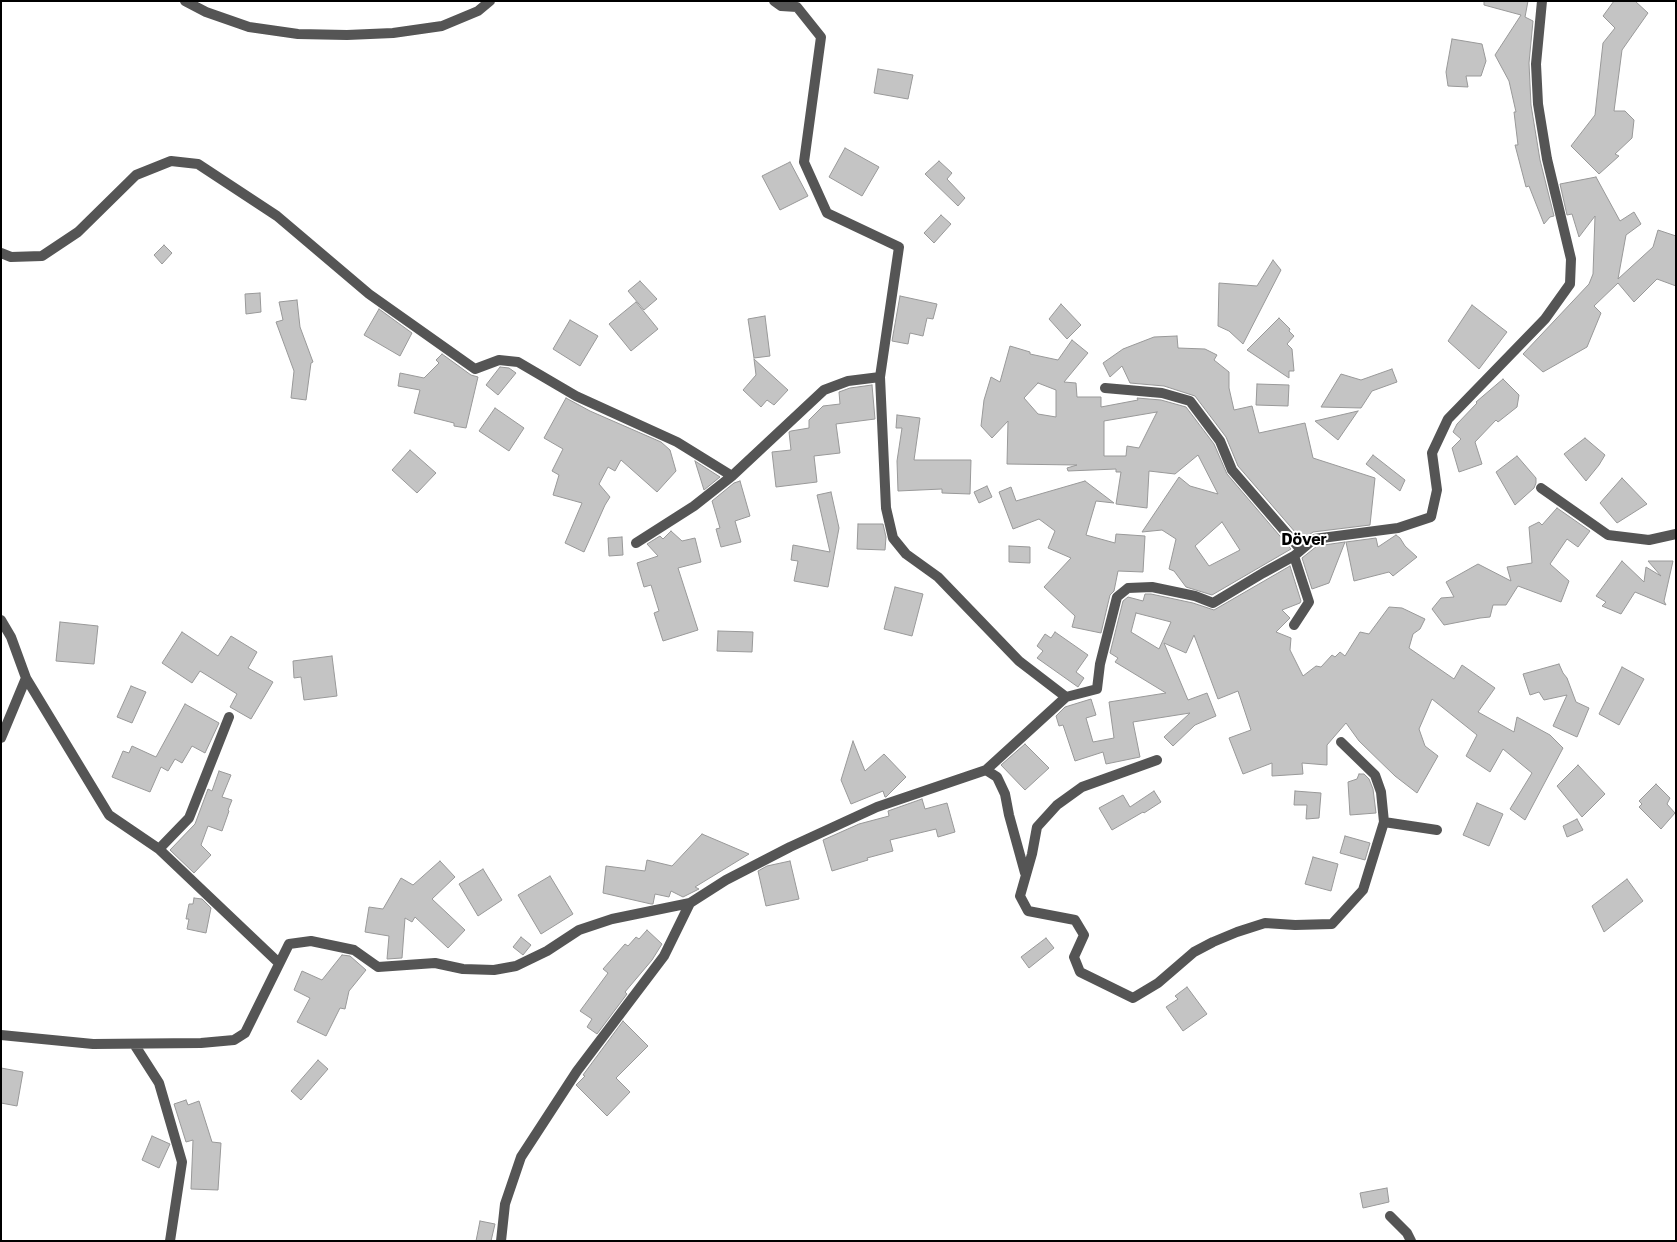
<!DOCTYPE html>
<meta charset="utf-8">
<style>
body{margin:0}
#map{position:relative;width:1677px;height:1242px;overflow:hidden;background:#fff;font-family:"Golos Text",sans-serif}
canvas{display:block}
.frame{position:absolute;inset:0;border:2px solid #000;pointer-events:none}
</style>
<div id="map">
<canvas width="1677" height="1242"></canvas>
<div class="frame"></div>
</div>
<script>
const ctx = document.querySelector('canvas').getContext('2d');
ctx.lineJoin = 'round';
function fill(path, color) { ctx.fillStyle = color; ctx.fill(path, 'evenodd'); }
const toPath = rows => new Path2D(rows.map(r => 'M' + r).join(''));
function strokePath(path, color, width, dash) { ctx.strokeStyle = color; ctx.lineWidth = width; ctx.lineCap = dash ? 'butt' : 'round'; ctx.setLineDash(dash || []); ctx.stroke(path); }
function label(font, color, halo, rows, align = 'center') {
  ctx.font = font + ' "Golos Text",sans-serif'; ctx.lineWidth = 4; ctx.setLineDash([]); ctx.textBaseline = 'middle'; ctx.strokeStyle = halo; ctx.fillStyle = color; for (const [text, x, y, turn = 0] of rows) {
    ctx.save(); ctx.translate(x, y); ctx.rotate((+turn || 0) * Math.PI / 180); ctx.textAlign = isNaN(turn) ? turn : align; if (halo) ctx.strokeText(text, 0, 0); ctx.fillText(text, 0, 0); ctx.restore();
  }
}
const building = toPath([
 [1484,1,1528,1,1525,17,1533,21,1529,63,1531,105,1540,160,1554,216,1550,217,1544,224,1529,186,1526,187,1515,145,1518,145,1514,112,1516,112,1509,81,1495,55,1521,15,1484,5,1484,1],
 [1614,1,1635,1,1648,13,1622,50,1614,111,1625,111,1634,120,1632,138,1615,154,1619,156,1599,174,1571,146,1595,115,1603,43,1615,28,1603,16,1614,1],
 [1452,39,1482,44,1486,61,1481,76,1466,76,1468,87,1448,86,1446,72,1452,39],
 [878,69,913,75,908,99,874,93,878,69],
 [845,148,879,167,862,196,829,177,845,148],
 [939,161,952,173,947,179,965,198,958,206,925,174,939,161],
 [790,162,808,196,780,210,762,176,790,162],
 [1596,177,1620,221,1634,212,1641,224,1626,235,1618,279,1653,247,1658,230,1676,236,1676,286,1657,279,1634,302,1618,283,1594,306,1601,313,1587,347,1543,372,1523,354,1589,284,1593,274,1595,216,1579,237,1572,214,1567,215,1560,184,1596,177],
 [941,215,951,224,934,243,924,233,941,215],
 [164,245,172,253,162,264,154,255,164,245],
 [1273,260,1281,270,1243,344,1229,331,1218,326,1219,283,1257,286,1273,260],
 [640,281,657,299,644,310,628,291,640,281],
 [260,293,261,312,246,314,245,294,260,293],
 [900,296,937,304,933,319,927,318,923,336,910,333,908,344,892,341,900,296],
 [297,300,300,327,313,362,311,363,306,400,291,398,294,371,276,322,283,320,279,302,297,300],
 [636,302,658,329,631,351,609,324,636,302],
 [1061,304,1081,325,1067,339,1049,319,1061,304],
 [1472,305,1507,332,1479,369,1448,341,1472,305],
 [379,309,412,333,400,356,364,335,379,309],
 [765,316,770,356,754,358,748,319,765,316],
 [1279,318,1290,329,1289,331,1294,336,1287,344,1292,349,1294,371,1289,371,1289,378,1247,350,1279,318],
 [570,320,598,336,580,366,553,349,570,320],
 [1177,336,1178,348,1205,349,1217,355,1214,360,1229,372,1229,388,1234,410,1252,406,1259,433,1305,423,1313,458,1375,478,1370,525,1313,532,1302,540,1238,466,1226,437,1195,396,1164,386,1130,383,1122,366,1110,377,1103,363,1123,349,1154,337,1177,336],
 [1072,340,1088,353,1064,382,1076,383,1077,397,1101,397,1101,407,1138,400,1137,398,1161,400,1186,407,1214,444,1227,474,1291,549,1212,595,1186,587,1174,571,1169,569,1176,539,1162,530,1142,532,1179,477,1190,486,1218,494,1198,455,1175,474,1149,471,1147,508,1116,504,1121,472,1116,472,1116,469,1068,471,1067,468,1077,465,1007,464,1008,421,992,438,981,426,984,400,991,377,1000,382,1010,346,1030,352,1030,354,1058,360,1072,340],
 [1038,383,1056,390,1056,417,1038,414,1024,398,1038,383],
 [1157,412,1139,448,1127,446,1126,456,1104,456,1104,421,1157,412],
 [1222,522,1240,550,1209,566,1195,546,1222,522],
 [442,354,471,375,478,377,466,428,454,426,454,423,414,413,420,390,398,386,400,373,424,378,439,363,436,360,442,354],
 [754,359,788,390,774,405,767,400,761,407,743,390,756,375,754,359],
 [500,367,509,368,516,373,498,395,486,385,500,367],
 [1392,369,1397,382,1372,391,1361,408,1321,407,1341,374,1361,380,1392,369],
 [1503,379,1519,395,1517,407,1498,422,1496,420,1475,442,1482,464,1459,472,1452,448,1461,439,1453,432,1457,424,1477,403,1476,402,1503,379],
 [1257,384,1289,385,1288,406,1256,405,1257,384],
 [872,385,875,419,836,424,840,453,814,456,817,482,776,487,772,452,791,450,789,432,791,431,809,428,809,420,823,406,840,404,839,392,850,388,872,385],
 [566,398,590,411,661,442,670,450,676,471,657,492,621,460,615,471,608,467,599,484,610,497,605,505,584,552,565,543,582,503,553,495,559,475,552,471,563,449,544,438,566,398],
 [495,408,524,428,509,451,479,431,495,408],
 [1358,411,1338,440,1315,421,1358,411],
 [897,415,920,418,914,460,971,460,970,494,942,493,942,489,898,491,897,461,902,428,896,428,897,415],
 [1585,438,1605,455,1599,465,1586,481,1564,454,1585,438],
 [410,450,436,473,417,493,392,470,410,450],
 [1373,455,1405,480,1400,491,1366,464,1373,455],
 [1517,456,1536,478,1536,483,1534,488,1515,505,1496,472,1517,456],
 [695,461,720,477,704,490,695,461],
 [1622,478,1647,504,1617,523,1600,503,1622,478],
 [740,481,750,516,735,521,741,542,721,547,716,529,720,528,712,501,734,483,740,481],
 [1085,481,1114,503,1096,501,1086,535,1115,543,1116,534,1145,536,1143,572,1118,571,1114,591,1110,595,1101,633,1072,627,1075,616,1044,587,1071,558,1048,548,1055,531,1039,519,1013,529,999,492,1011,487,1016,501,1085,481],
 [987,486,992,497,979,503,974,492,987,486],
 [831,492,839,528,828,587,794,581,798,561,791,560,793,545,830,552,817,495,831,492],
 [1557,508,1590,531,1578,547,1567,539,1550,564,1569,581,1561,602,1518,586,1506,605,1493,605,1490,617,1480,618,1444,625,1432,609,1441,598,1454,597,1446,582,1478,564,1511,581,1507,567,1532,563,1529,527,1539,522,1542,525,1557,508],
 [858,524,883,524,886,537,885,550,857,549,858,524],
 [671,531,682,541,695,538,701,562,678,568,698,630,663,641,654,613,659,611,651,585,644,587,637,563,658,556,647,544,660,536,663,539,671,531],
 [1396,535,1400,538,1405,546,1417,557,1393,576,1389,572,1354,581,1346,542,1376,538,1378,547,1396,535],
 [622,537,623,555,609,556,608,538,622,537],
 [1345,542,1329,583,1312,589,1302,558,1317,546,1345,542],
 [1009,546,1030,547,1030,563,1009,562,1009,546],
 [1622,561,1644,582,1646,567,1661,576,1648,561,1673,561,1664,601,1666,605,1635,592,1621,614,1602,606,1606,602,1596,596,1622,561],
 [1290,566,1301,601,1300,603,1282,610,1290,618,1276,632,1291,638,1290,650,1303,676,1316,666,1321,667,1332,655,1335,657,1340,652,1345,656,1360,632,1369,634,1389,607,1402,608,1425,619,1420,629,1413,634,1409,648,1454,679,1462,665,1495,688,1478,712,1514,732,1517,717,1550,735,1563,748,1525,820,1510,809,1532,773,1503,749,1490,772,1466,756,1477,735,1432,699,1419,729,1425,746,1438,756,1417,793,1395,776,1359,741,1346,723,1327,745,1327,765,1302,763,1303,774,1272,776,1272,763,1243,774,1229,738,1251,730,1238,691,1218,699,1194,635,1186,653,1164,643,1188,700,1207,693,1216,716,1195,725,1173,746,1164,737,1190,713,1133,722,1140,757,1106,764,1103,752,1075,761,1063,725,1059,726,1056,716,1065,707,1091,699,1096,715,1086,718,1093,742,1114,738,1109,702,1166,693,1115,662,1118,658,1110,653,1123,601,1128,597,1143,601,1145,594,1151,594,1193,603,1214,610,1290,566],
 [1136,613,1171,622,1159,649,1131,632,1136,613],
 [895,587,923,594,912,636,884,629,895,587],
 [60,622,98,626,94,664,56,661,60,622],
 [718,631,753,632,752,652,717,651,718,631],
 [182,632,218,656,231,636,257,652,248,668,273,682,251,719,230,707,237,694,200,671,192,683,162,663,182,632],
 [1055,632,1088,655,1076,672,1084,678,1078,687,1037,658,1043,651,1037,646,1045,634,1051,638,1055,632],
 [332,656,337,696,304,700,301,677,294,678,293,661,332,656],
 [1559,664,1563,673,1567,678,1576,702,1589,708,1577,737,1553,726,1567,695,1544,700,1539,692,1530,695,1523,674,1559,664],
 [1622,667,1644,679,1619,725,1599,714,1622,667],
 [131,686,146,692,132,723,117,717,131,686],
 [185,704,219,723,205,753,192,746,182,763,175,759,168,771,161,767,150,792,112,777,123,751,129,753,132,746,156,757,185,704],
 [853,741,865,771,884,754,906,777,886,797,885,797,883,791,851,804,841,780,853,741],
 [1025,744,1049,768,1025,790,1001,765,1025,744],
 [1578,765,1605,794,1582,817,1557,786,1578,765],
 [219,771,231,775,222,797,232,800,228,810,229,811,222,831,208,826,201,845,211,855,194,873,170,850,195,824,208,789,212,791,219,771],
 [1359,774,1364,774,1369,779,1373,789,1376,813,1350,815,1348,782,1357,779,1359,774],
 [1656,784,1670,798,1667,804,1675,813,1661,829,1639,807,1642,804,1639,801,1656,784],
 [1154,791,1161,802,1144,813,1143,812,1112,830,1099,808,1123,795,1130,807,1154,791],
 [1295,791,1321,793,1319,818,1306,819,1307,805,1294,805,1295,791],
 [922,799,925,809,947,803,955,832,938,837,936,829,890,840,893,851,867,858,868,860,832,871,823,840,859,824,889,816,888,811,922,799],
 [1477,803,1503,814,1489,846,1463,835,1477,803],
 [1577,819,1583,830,1567,837,1563,826,1577,819],
 [702,834,749,854,695,887,699,889,683,897,671,891,669,897,655,894,653,904,651,904,603,893,606,866,645,871,647,860,672,866,702,834],
 [1345,836,1370,843,1365,860,1340,853,1345,836],
 [1313,857,1338,864,1331,891,1305,884,1313,857],
 [440,861,455,877,432,899,465,930,448,948,415,917,412,922,405,918,402,958,387,959,389,936,365,932,369,907,383,909,401,878,413,885,440,861],
 [790,861,799,899,766,906,758,871,767,866,790,861],
 [483,869,502,900,478,916,459,884,483,869],
 [550,876,573,914,541,934,518,895,550,876],
 [1627,879,1643,901,1604,932,1592,906,1627,879],
 [194,898,202,899,211,908,206,933,187,929,189,919,186,919,189,904,193,904,194,898],
 [647,930,662,944,652,960,625,992,627,994,597,1034,587,1027,592,1019,580,1011,608,973,603,969,625,944,628,946,636,937,639,939,647,930],
 [521,937,531,945,523,955,513,947,521,937],
 [1046,938,1054,948,1029,968,1021,957,1046,938],
 [342,955,350,956,366,970,349,991,345,1009,340,1008,326,1036,297,1022,310,998,294,990,302,971,322,980,342,955],
 [1187,987,1207,1014,1183,1031,1166,1007,1178,999,1175,996,1187,987],
 [623,1021,648,1046,616,1078,630,1092,607,1116,576,1085,585,1076,583,1075,623,1021],
 [318,1060,328,1069,301,1100,291,1091,318,1060],
 [1,1068,23,1072,17,1106,1,1103,1,1068],
 [186,1100,188,1105,199,1101,212,1142,221,1143,218,1190,191,1189,193,1140,186,1142,174,1104,186,1100],
 [152,1136,170,1144,159,1168,142,1160,152,1136],
 [1387,1188,1389,1202,1363,1208,1360,1193,1387,1188],
 [480,1221,495,1224,491,1241,476,1241,480,1221]
]);
fill(building, '#c4c4c4');
strokePath(building, '#999', 1);
strokePath(toPath([
 [185,1,206,12,249,27,298,34,347,35,393,33,442,26,478,11,490,1],
 [774,1,781,6,797,7,821,37,804,162,827,213,899,247,880,377],
 [1,253,11,257,42,256,78,232,136,175,171,161,198,164,277,216,369,294,475,369,499,360,518,362,576,396,677,442,732,476],
 [1105,388,1162,393,1190,401,1220,441,1232,470,1301,550],
 [1541,488,1608,535,1649,540,1676,534],
 [636,543,694,506,732,476,824,390,848,381,880,377,886,508,893,538,906,554,938,577,1019,661,1066,697],
 [1,620,11,637,26,678,109,815,159,849,279,963],
 [1294,625,1309,602,1294,556],
 [1,738,26,678],
 [1157,760,1082,787,1057,805,1037,827,1032,854,1020,896,1028,911,1075,920,1084,935,1074,957,1080,972,1133,998,1158,983,1194,952,1213,942,1237,932,1265,923,1295,925,1332,924,1363,890,1384,822,1381,792,1375,775,1341,742],
 [986,770,997,777,1005,794,1009,815,1025,873],
 [1384,822,1437,830],
 [159,849,189,818,229,717],
 [1,1035,93,1044,201,1043,234,1040,245,1033,289,944,311,941,354,950,378,967,435,963,463,969,494,970,516,966,547,951,579,930,612,919,690,903,726,880,790,847,877,807,986,770,1066,697,1097,689,1100,664,1117,597,1128,588,1152,587,1195,596,1213,603,1263,573,1294,556,1314,539,1398,528,1431,517,1437,490,1432,453,1448,419,1545,319,1570,284,1571,259,1547,159,1538,104,1536,64,1542,1],
 [134,1044,159,1083,182,1162,170,1241],
 [1390,1216,1407,1233,1411,1241],
 [501,1241,505,1204,521,1157,577,1071,664,956,690,903]
]), '#555', 10);
label('bold 16px', '#000', '#fff', [
 ["Döver",1304,540]
]);
</script>
